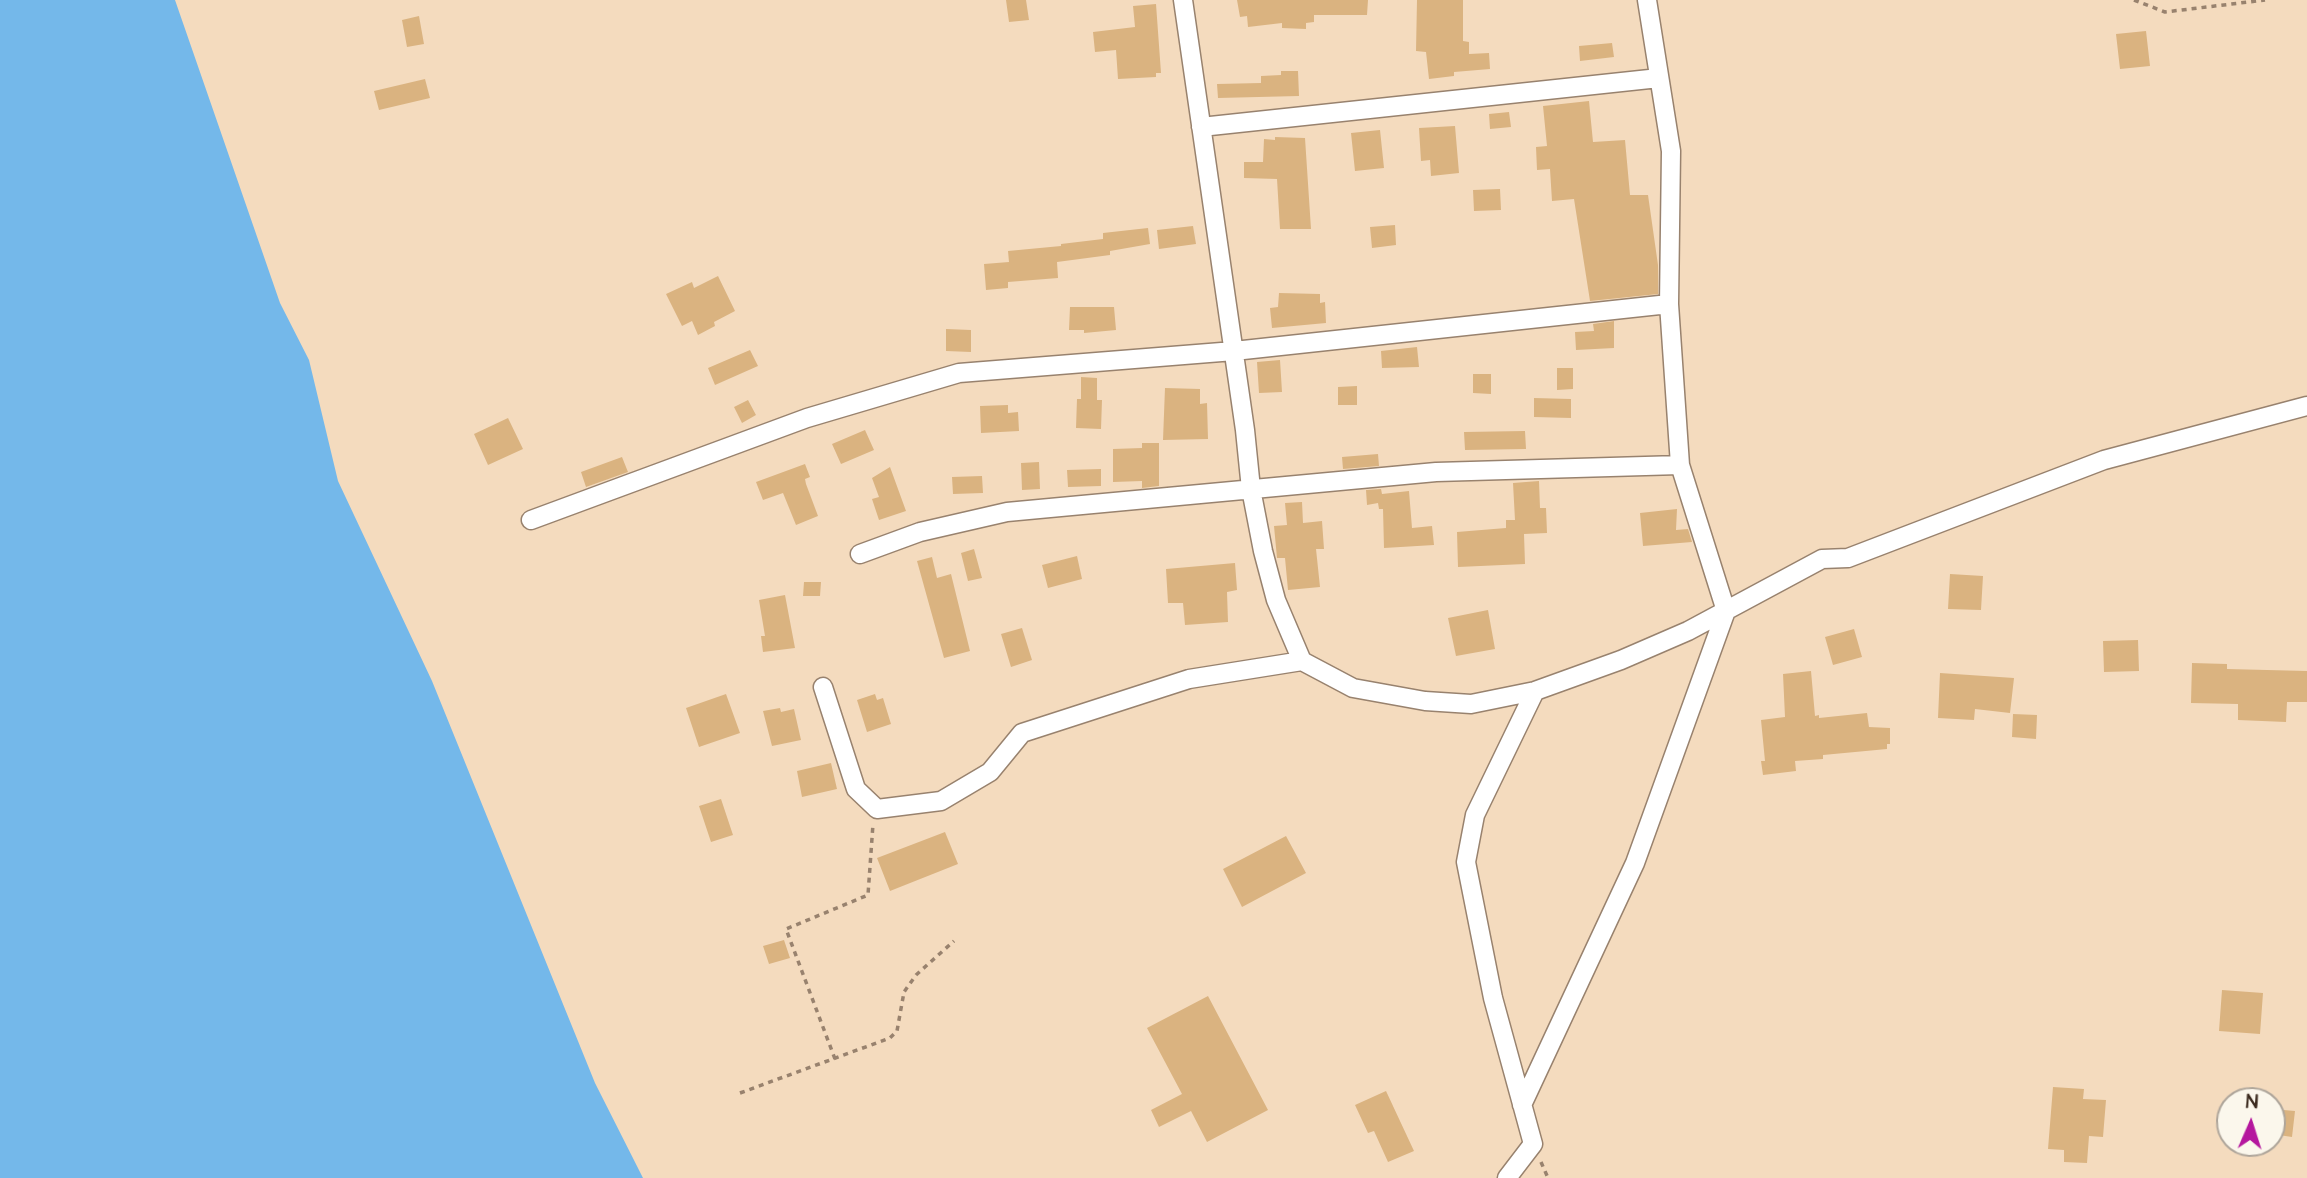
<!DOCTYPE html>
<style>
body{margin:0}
#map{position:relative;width:2307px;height:1178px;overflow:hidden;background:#f4dbbe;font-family:"Architects Daughter",sans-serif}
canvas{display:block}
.north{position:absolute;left:2216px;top:1087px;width:70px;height:70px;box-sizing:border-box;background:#fbf7ec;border:2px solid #aea59a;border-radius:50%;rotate:3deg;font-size:19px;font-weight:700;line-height:28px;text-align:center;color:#3b2a1e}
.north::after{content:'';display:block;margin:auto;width:24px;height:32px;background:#b5179e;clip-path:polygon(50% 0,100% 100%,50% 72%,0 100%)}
</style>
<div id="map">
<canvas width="2307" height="1178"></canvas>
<div class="north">N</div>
</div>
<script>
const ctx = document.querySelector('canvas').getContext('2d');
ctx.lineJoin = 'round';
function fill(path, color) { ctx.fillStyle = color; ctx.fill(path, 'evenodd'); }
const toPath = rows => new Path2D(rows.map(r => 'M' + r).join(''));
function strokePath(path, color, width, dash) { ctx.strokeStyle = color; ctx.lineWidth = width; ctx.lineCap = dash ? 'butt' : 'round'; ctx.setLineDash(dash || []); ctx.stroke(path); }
fill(toPath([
 [0,0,175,0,280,303,309,360,338,481,432,681,595,1083,643,1178,0,1178]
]), '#74b8ea');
fill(toPath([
 [1006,0,1026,0,1029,20,1009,22],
 [1237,0,1368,0,1367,15,1314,15,1314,22,1306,23,1306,29,1282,28,1282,23,1248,27,1247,16,1240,17],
 [1417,0,1463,0,1463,41,1469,42,1469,54,1489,53,1490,69,1454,72,1454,76,1429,79,1426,52,1416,51],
 [1156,4,1161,73,1156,73,1156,77,1118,79,1116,50,1095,52,1093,32,1135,27,1133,6],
 [419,16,424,44,407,47,402,20],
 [2146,31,2150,66,2120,69,2116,34],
 [1612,43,1614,57,1580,61,1579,46],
 [1281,71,1298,71,1299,96,1218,98,1217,84,1261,83,1261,76,1281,75],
 [425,79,430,98,379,110,374,91],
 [1589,101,1593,142,1625,140,1630,195,1648,195,1658,265,1658,294,1590,301,1574,199,1552,201,1550,169,1537,170,1536,147,1547,146,1543,106],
 [1509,112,1511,127,1490,129,1489,114],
 [1455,126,1459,173,1431,176,1430,160,1421,161,1419,128],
 [1380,130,1384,168,1355,171,1351,133],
 [1275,137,1305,138,1311,229,1280,229,1277,179,1244,178,1244,162,1263,162,1264,139,1275,140],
 [1500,189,1501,210,1474,211,1473,190],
 [1395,225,1396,245,1372,248,1370,227],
 [1193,226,1196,244,1159,249,1157,230],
 [1148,228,1150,244,1110,251,1110,255,1057,262,1058,278,1008,282,1008,288,986,290,984,264,1009,262,1008,251,1061,246,1061,244,1103,239,1103,233],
 [718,276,735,311,714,322,715,326,698,335,692,321,682,326,666,294,692,282,694,288],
 [1279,293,1320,294,1320,303,1325,302,1326,323,1272,328,1270,308,1278,307],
 [1070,307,1114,307,1116,330,1084,333,1084,330,1069,330],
 [1614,321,1614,348,1576,350,1575,332,1594,331,1593,324],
 [946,329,971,330,971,352,946,351],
 [1417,347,1419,367,1382,368,1381,351],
 [750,350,758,366,715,385,708,368],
 [1280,360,1282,392,1259,393,1257,362],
 [1557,368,1573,368,1573,389,1557,390],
 [1473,374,1491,374,1491,394,1473,393],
 [1081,377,1097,378,1097,400,1102,400,1101,429,1076,428,1077,399,1081,399],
 [1357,386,1357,405,1338,405,1338,387],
 [1165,388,1200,389,1200,404,1207,403,1208,439,1163,440],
 [1534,398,1571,399,1571,418,1534,417],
 [748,400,756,415,742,423,734,407],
 [1008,405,1008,413,1018,412,1019,431,981,433,980,406],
 [508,418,523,449,488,465,474,434],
 [865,430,874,450,841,464,832,444],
 [1525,431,1526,449,1465,450,1464,432],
 [1142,443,1159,443,1159,486,1142,488,1142,481,1113,482,1113,449,1142,448],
 [1378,454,1379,466,1343,469,1342,457],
 [622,457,628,472,586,487,581,472],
 [1039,462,1040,489,1022,490,1021,463],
 [805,464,810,477,805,479,806,484,818,516,796,525,783,493,763,500,756,482],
 [890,467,906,511,879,520,872,499,879,497,872,478],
 [1101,469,1101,486,1068,487,1067,470],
 [982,476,983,493,953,494,952,477],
 [1539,481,1540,508,1546,508,1547,533,1524,534,1525,564,1458,567,1457,532,1506,528,1506,520,1515,520,1513,483],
 [1381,489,1382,494,1409,491,1412,528,1432,526,1434,545,1384,548,1383,509,1379,509,1378,503,1367,505,1366,490],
 [1302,502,1303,523,1322,521,1324,549,1316,549,1320,587,1288,590,1285,558,1277,558,1274,526,1287,525,1285,503],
 [1677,509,1676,530,1688,529,1692,542,1643,546,1640,513],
 [974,549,982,578,968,581,961,553],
 [1077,556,1082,579,1048,588,1042,565],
 [932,557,937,578,951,574,970,651,944,658,917,561],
 [1235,563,1237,590,1227,592,1228,622,1185,625,1183,603,1168,603,1166,569],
 [1950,574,1983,576,1981,610,1948,609],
 [804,582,821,582,820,596,803,596],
 [785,595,795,648,763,652,761,636,765,636,759,600],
 [1488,610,1495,649,1456,656,1448,618],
 [1022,628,1032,660,1011,667,1001,634],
 [1854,629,1862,657,1833,665,1825,637],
 [2138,640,2139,671,2104,672,2103,641],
 [2192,663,2227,664,2227,669,2307,671,2307,702,2287,702,2286,722,2238,720,2238,704,2191,703],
 [1811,671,1815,716,1819,715,1819,718,1867,713,1869,727,1890,728,1890,744,1887,744,1887,749,1823,755,1823,759,1795,761,1796,771,1763,775,1761,761,1765,761,1761,720,1785,717,1783,674],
 [1940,673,2014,678,2010,713,1975,709,1974,720,1938,718],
 [726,694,740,733,699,747,686,708],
 [875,694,877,700,883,698,891,724,867,732,857,700],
 [780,708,781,712,794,709,801,740,772,746,763,711],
 [2013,714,2037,715,2036,739,2012,737],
 [831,763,837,789,802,797,797,771],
 [721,799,733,835,711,842,699,806],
 [945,832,958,864,890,891,877,858],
 [1286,836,1306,873,1242,907,1223,869],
 [784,940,790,958,769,964,763,946],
 [2222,990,2263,993,2260,1034,2219,1031],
 [1208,996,1268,1110,1207,1142,1191,1111,1159,1127,1151,1110,1182,1094,1147,1028],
 [2053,1087,2084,1089,2083,1099,2106,1100,2103,1137,2089,1136,2087,1163,2064,1162,2064,1150,2048,1149],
 [1386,1091,1414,1151,1388,1162,1374,1131,1368,1133,1355,1105],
 [2272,1109,2295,1111,2292,1137,2272,1134]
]), '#dab380');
const minor = toPath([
 [1183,0,1245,430,1251,489,1263,551,1276,600,1302,661],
 [1201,127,1659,78],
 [531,520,807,418,959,373,1234,351,1669,304],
 [860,554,920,532,1007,512,1436,472,1680,465],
 [823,687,856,789,877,809,941,801,990,772,1022,733,1189,679,1302,661,1353,688,1425,701,1471,704,1535,691,1621,660,1688,631,1822,559,1848,558,2104,460,2307,406],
 [1522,1105,1635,863,1726,611,1680,465,1669,304,1671,151,1647,0],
 [1507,1178,1533,1144,1493,998,1466,862,1475,815,1535,691]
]);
strokePath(minor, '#98826e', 21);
strokePath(toPath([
 [2134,0,2165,12,2265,0],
 [835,1059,786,929,868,895,873,824],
 [740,1093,890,1038,897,1031,904,992,916,975,954,941],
 [1541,1162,1548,1178]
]), '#98826e', 3.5, [5, 5]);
strokePath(minor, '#fff', 18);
</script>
